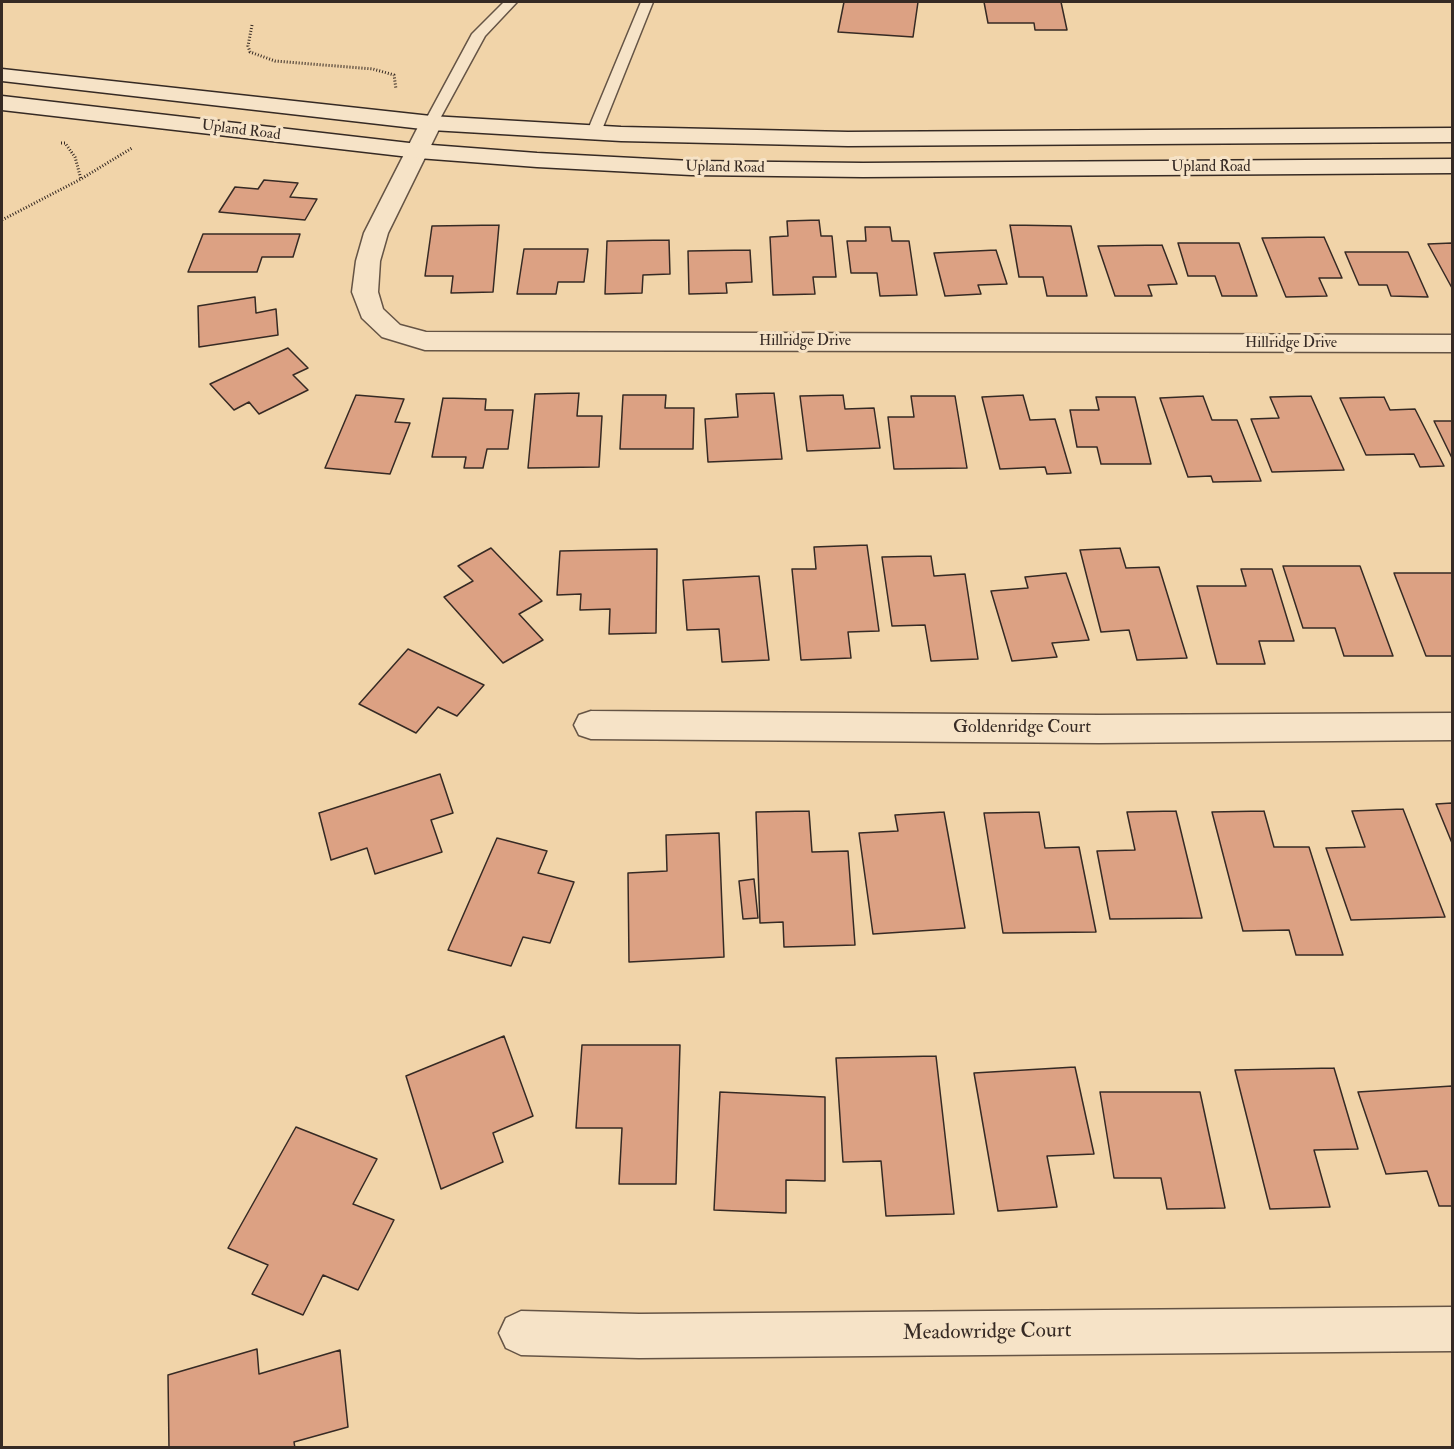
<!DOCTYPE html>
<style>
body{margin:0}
#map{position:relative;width:1454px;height:1449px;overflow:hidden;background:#f1d4a9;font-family:"IM FELL Double Pica",serif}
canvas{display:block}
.frame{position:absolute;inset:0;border:3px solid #362a24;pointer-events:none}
</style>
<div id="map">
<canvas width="1454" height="1449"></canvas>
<div class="frame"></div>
</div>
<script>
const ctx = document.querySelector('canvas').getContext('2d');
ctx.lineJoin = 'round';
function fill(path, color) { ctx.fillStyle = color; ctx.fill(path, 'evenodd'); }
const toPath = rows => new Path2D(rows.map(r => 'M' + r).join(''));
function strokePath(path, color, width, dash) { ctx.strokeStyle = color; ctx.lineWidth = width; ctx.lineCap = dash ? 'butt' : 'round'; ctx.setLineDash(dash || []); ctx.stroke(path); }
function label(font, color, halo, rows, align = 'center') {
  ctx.font = font + ' "IM FELL Double Pica",serif'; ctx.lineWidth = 6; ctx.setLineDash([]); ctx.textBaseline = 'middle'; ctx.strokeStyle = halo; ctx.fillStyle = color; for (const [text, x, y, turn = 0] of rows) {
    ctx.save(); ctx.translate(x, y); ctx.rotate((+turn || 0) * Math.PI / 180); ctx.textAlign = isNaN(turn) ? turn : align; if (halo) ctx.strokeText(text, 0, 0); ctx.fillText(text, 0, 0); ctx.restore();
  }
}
const building = toPath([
 [844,2,930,2,918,2,913,37,838,32,844,2],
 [984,2,1061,2,1067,30,1035,30,1034,23,988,23,984,2],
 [264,180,298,183,290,197,317,199,305,220,219,212,235,187,258,189,264,180],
 [819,220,821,236,832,236,836,277,813,277,815,294,773,295,770,237,788,236,787,221,819,220],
 [499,225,493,292,451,293,453,276,425,276,432,226,499,225],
 [1010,225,1071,226,1087,296,1047,296,1043,277,1019,277,1010,225],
 [865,227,890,227,892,241,909,241,917,295,880,296,877,273,851,273,847,241,866,241,865,227],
 [203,234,300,234,293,257,262,257,257,272,188,272,203,234],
 [1324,237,1342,278,1319,278,1327,296,1286,297,1262,238,1324,237],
 [669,240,670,274,643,275,642,293,605,294,607,241,669,240],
 [1178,243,1239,243,1257,296,1222,296,1215,276,1188,276,1178,243],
 [1452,243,1452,288,1428,244,1452,243],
 [1162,245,1177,284,1148,285,1152,296,1115,296,1098,246,1162,245],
 [524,249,588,249,584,282,558,282,556,294,517,294,524,249],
 [750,250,752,282,726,283,727,293,689,294,688,251,750,250],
 [996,250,1007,284,978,285,981,294,945,296,934,253,996,250],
 [1345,252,1408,252,1428,297,1391,296,1387,285,1359,285,1345,252],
 [255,297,256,313,276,309,278,335,199,347,198,306,255,297],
 [288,348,308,368,293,375,308,390,259,414,249,402,234,410,210,384,288,348],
 [579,393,577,416,602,416,599,467,528,468,535,394,579,393],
 [774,393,782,459,708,462,705,419,738,417,736,394,774,393],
 [356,395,404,399,395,422,410,423,390,474,325,468,356,395],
 [623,395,666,395,665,408,694,408,693,449,620,449,623,395],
 [843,395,845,409,874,408,880,448,807,451,800,396,843,395],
 [1023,395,1030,420,1055,419,1071,473,1047,474,1045,467,1000,469,982,397,1023,395],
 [911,396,955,396,967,468,894,469,888,417,914,417,911,396],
 [1203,396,1212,420,1237,420,1261,481,1213,482,1211,476,1188,477,1160,398,1203,396],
 [1311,396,1344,470,1272,472,1251,419,1279,418,1270,397,1311,396],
 [1096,397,1135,397,1151,464,1101,464,1097,447,1077,447,1070,410,1099,410,1096,397],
 [1384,397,1390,410,1415,409,1444,466,1420,467,1414,454,1366,455,1340,398,1384,397],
 [443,398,486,399,485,410,513,410,508,449,487,449,483,468,464,468,466,457,432,457,443,398],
 [1434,421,1452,421,1452,458,1434,421],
 [867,545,879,631,848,632,851,658,801,660,792,569,816,569,814,547,867,545],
 [491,548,542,601,519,614,543,640,503,663,444,597,473,581,458,566,491,548],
 [1120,548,1126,568,1159,567,1187,658,1137,660,1129,630,1101,632,1080,550,1120,548],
 [657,549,656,633,609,634,610,609,580,610,581,594,557,595,560,551,657,549],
 [931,556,934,576,965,574,978,659,931,661,925,625,892,626,882,557,931,556],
 [1283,566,1360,566,1393,656,1344,656,1335,628,1303,628,1283,566],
 [1241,569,1272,569,1294,641,1259,641,1265,664,1217,664,1197,586,1246,586,1241,569],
 [1066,573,1089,640,1052,643,1057,657,1012,661,991,591,1028,588,1025,577,1066,573],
 [1394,573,1452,573,1452,656,1426,656,1394,573],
 [759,576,769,660,722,662,719,629,687,630,683,580,759,576],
 [408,649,484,685,457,716,438,707,416,733,359,704,408,649],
 [440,774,453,813,431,820,442,852,375,874,367,848,331,860,319,813,440,774],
 [1452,803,1452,843,1436,804,1452,803],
 [1403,809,1445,917,1351,920,1326,848,1365,847,1352,811,1403,809],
 [809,811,812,852,848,851,855,945,784,947,783,922,760,923,756,812,809,811],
 [1176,811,1202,918,1110,919,1097,851,1135,850,1127,812,1176,811],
 [1264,811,1274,847,1309,847,1343,955,1296,955,1289,930,1243,931,1212,812,1264,811],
 [944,812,965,928,873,934,859,833,898,831,895,815,944,812],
 [1039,812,1045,848,1079,847,1096,932,1003,933,984,813,1039,812],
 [719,833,724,957,629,962,628,873,667,871,666,835,719,833],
 [497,838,547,851,538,873,574,882,550,943,523,937,511,966,448,950,497,838],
 [754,879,758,918,743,919,739,881,754,879],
 [504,1036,533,1116,493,1133,503,1162,441,1189,406,1076,504,1036],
 [582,1045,680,1045,676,1184,619,1184,622,1128,576,1128,582,1045],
 [936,1056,954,1214,886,1216,881,1161,843,1162,836,1058,936,1056],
 [1075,1067,1094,1154,1047,1156,1057,1207,998,1211,974,1073,1075,1067],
 [1334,1068,1358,1149,1314,1150,1330,1207,1270,1209,1235,1070,1334,1068],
 [1452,1086,1452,1206,1439,1206,1427,1171,1386,1174,1358,1092,1452,1086],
 [720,1092,825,1097,825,1181,786,1180,786,1213,714,1210,720,1092],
 [1100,1092,1200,1092,1225,1208,1167,1209,1161,1178,1114,1178,1100,1092],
 [296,1127,377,1159,353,1204,394,1220,358,1290,323,1275,303,1315,252,1294,268,1265,228,1248,296,1127],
 [257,1349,259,1374,340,1350,348,1427,294,1442,295,1448,169,1448,168,1375,257,1349]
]);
fill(building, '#dca183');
strokePath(building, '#362a24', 1.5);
const lane = toPath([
 [504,2,517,2,485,36,436,126,426,126,424,123,472,34,504,2],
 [641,2,653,2,601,132,594,136,589,135,587,132,641,2]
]);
const street = toPath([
 [431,116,439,118,442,123,388,233,380,261,378,292,383,309,400,325,426,332,1452,335,1452,352,425,350,382,337,362,318,352,292,356,261,364,233,420,123,423,118,431,116],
 [591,711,1099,715,1452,713,1452,740,1099,743,591,739,579,735,574,725,579,715,591,711],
 [1452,1307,1452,1351,639,1358,521,1355,506,1348,499,1333,506,1318,521,1311,639,1314,1452,1307]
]);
const secondary = toPath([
 [2,69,431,116,621,127,848,132,1452,128,1452,142,848,146,621,141,431,130,2,81,2,69],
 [2,96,418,144,537,153,691,161,863,163,1452,159,1452,173,863,177,691,175,537,167,418,158,2,110,2,96]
]);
strokePath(lane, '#655445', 3);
strokePath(street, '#655445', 3);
strokePath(secondary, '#362a24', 3);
strokePath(toPath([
 [252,25,248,46,250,52,275,61,373,69,394,75,396,89],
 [61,143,65,143,75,157,81,179],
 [2,220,81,179,132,148]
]), '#362a24', 3, [1, 2]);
fill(lane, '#f6e3c7');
fill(street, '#f6e3c7');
fill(secondary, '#f6e3c7');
label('15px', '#362a24', '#f6e3c7', [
 ["Upland Road",241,131,7],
 ["Upland Road",725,168,1],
 ["Upland Road",1211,168],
 ["Hillridge Drive",805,342],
 ["Hillridge Drive",1291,344]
]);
label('18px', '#362a24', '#f6e3c7', [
 ["Goldenridge Court",1022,728]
]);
label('21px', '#362a24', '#f6e3c7', [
 ["Meadowridge Court",987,1333,-1]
]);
</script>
